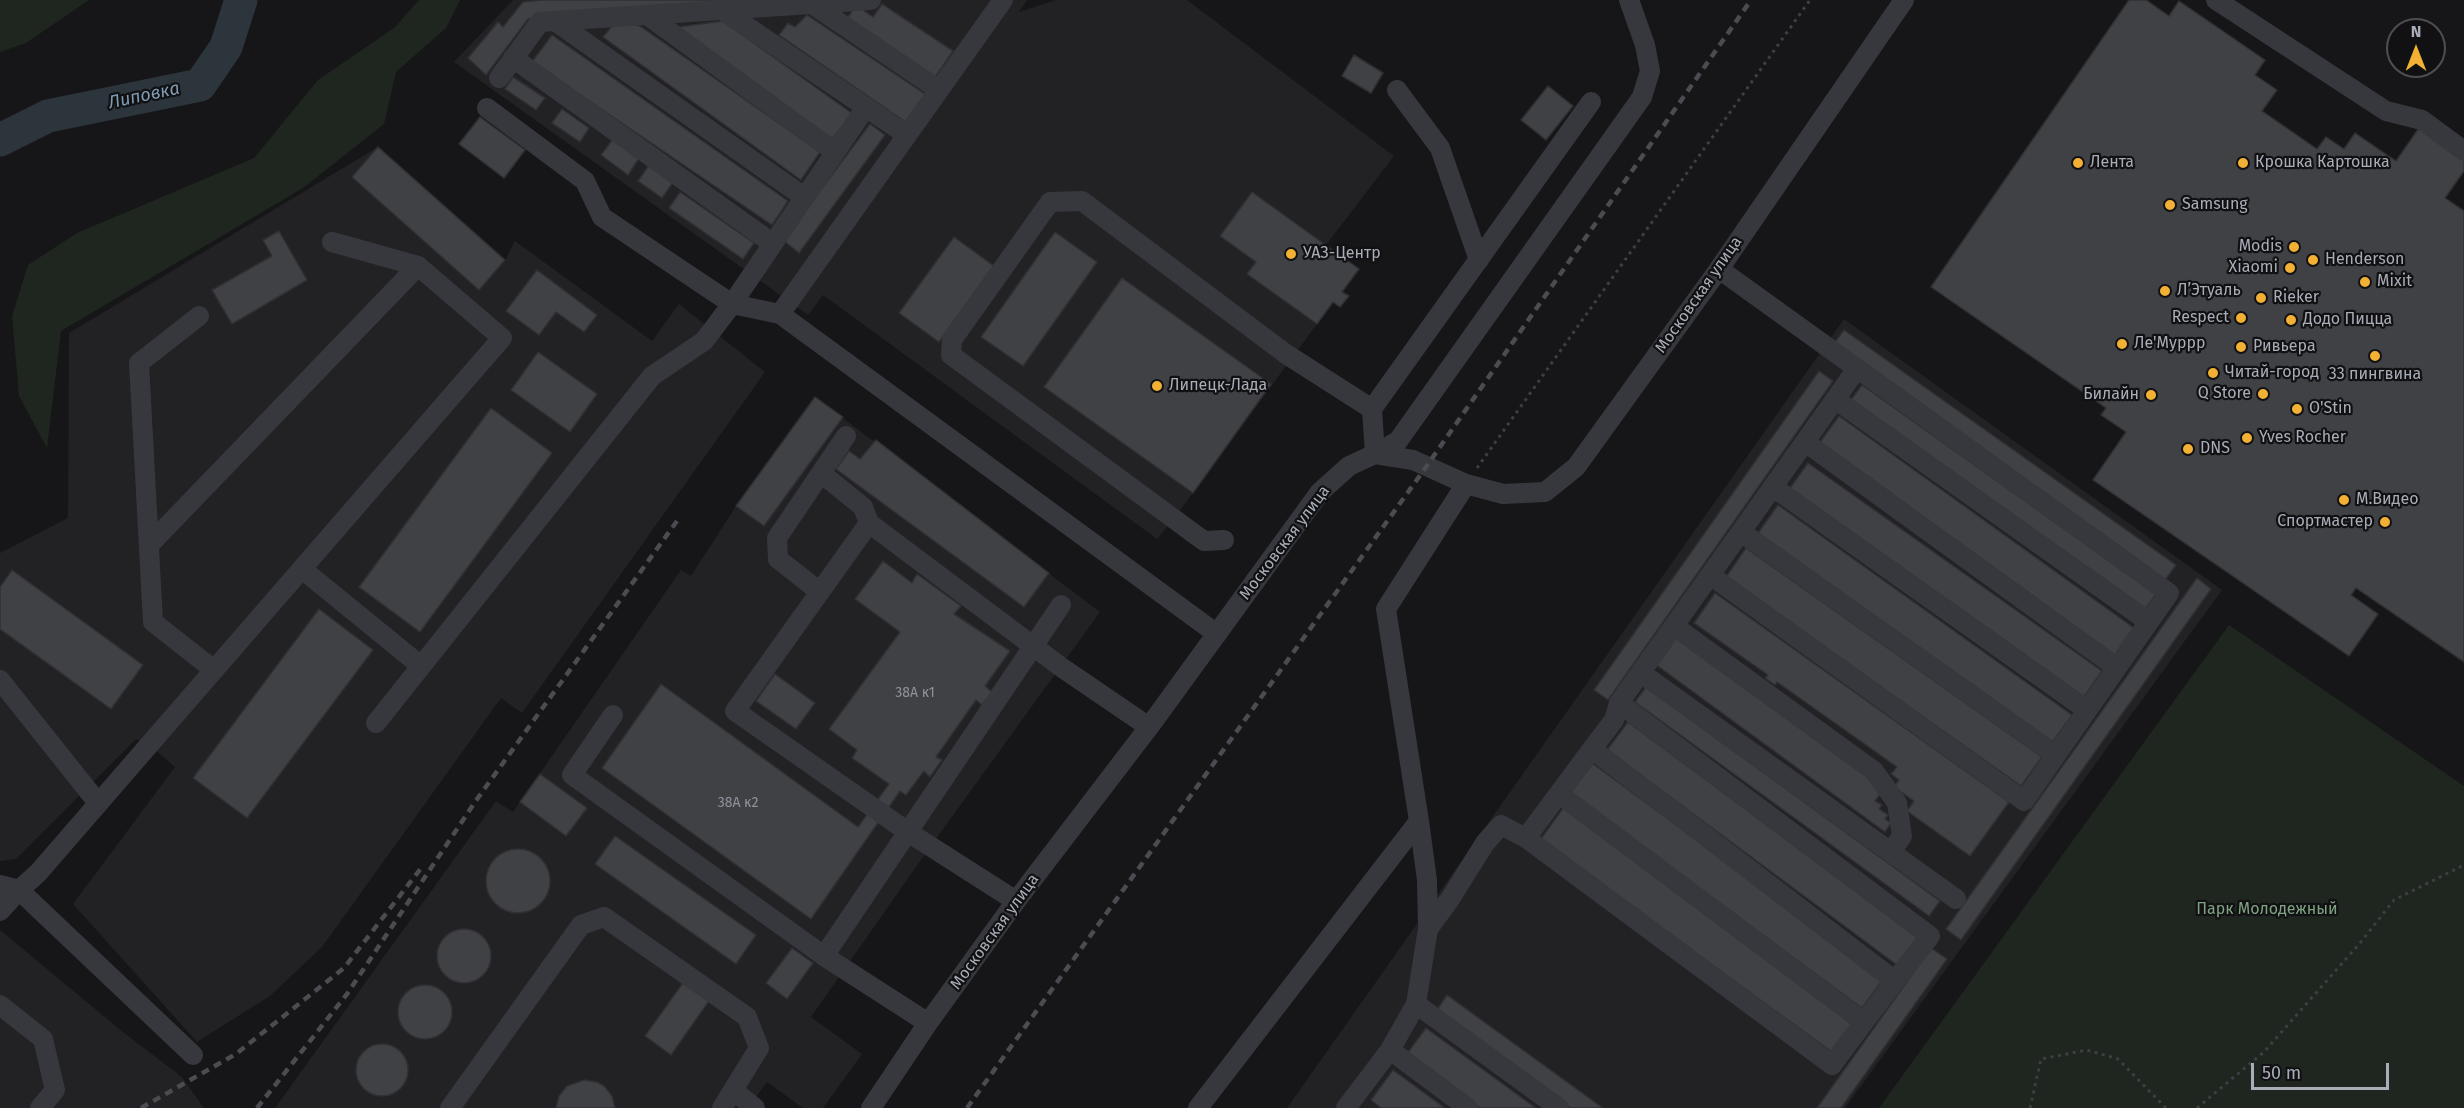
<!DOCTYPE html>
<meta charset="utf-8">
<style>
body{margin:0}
#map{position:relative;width:2464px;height:1108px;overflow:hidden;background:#161618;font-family:"Fira Sans",sans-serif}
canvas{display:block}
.north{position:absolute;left:2386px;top:18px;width:60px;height:60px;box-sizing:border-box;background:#111113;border:2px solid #4d4f55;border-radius:50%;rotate:0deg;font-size:16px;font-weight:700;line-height:24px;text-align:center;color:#a8adb8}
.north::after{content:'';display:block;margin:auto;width:21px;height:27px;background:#f2b134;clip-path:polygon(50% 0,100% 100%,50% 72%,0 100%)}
.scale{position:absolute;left:2251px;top:1063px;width:138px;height:27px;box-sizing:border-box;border:3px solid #a8adb8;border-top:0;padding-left:8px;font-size:18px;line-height:21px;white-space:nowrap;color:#a8adb8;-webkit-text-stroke:4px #111113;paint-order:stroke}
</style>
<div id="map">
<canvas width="2464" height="1108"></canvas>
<div class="north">N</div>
<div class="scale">50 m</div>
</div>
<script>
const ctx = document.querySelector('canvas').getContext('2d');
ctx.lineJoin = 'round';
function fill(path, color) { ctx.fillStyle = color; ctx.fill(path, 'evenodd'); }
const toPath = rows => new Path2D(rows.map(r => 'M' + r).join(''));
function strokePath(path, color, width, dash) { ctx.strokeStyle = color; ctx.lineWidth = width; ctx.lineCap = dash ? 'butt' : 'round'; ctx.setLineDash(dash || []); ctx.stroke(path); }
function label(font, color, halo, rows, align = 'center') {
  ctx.font = font + ' "Fira Sans",sans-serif'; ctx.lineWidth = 4.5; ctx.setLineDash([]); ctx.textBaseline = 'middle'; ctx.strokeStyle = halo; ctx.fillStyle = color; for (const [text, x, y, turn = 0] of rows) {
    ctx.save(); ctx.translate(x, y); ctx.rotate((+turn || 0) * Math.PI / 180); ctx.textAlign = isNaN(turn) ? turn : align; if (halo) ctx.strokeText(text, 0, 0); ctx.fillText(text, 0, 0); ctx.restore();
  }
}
fill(toPath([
 [513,0,1027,0,1019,12,1056,0,1187,0,1394,156,1326,245,1359,269,1342,291,1349,296,1340,307,1333,302,1173,520,1157,539,823,295,808,315,454,62],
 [378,147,505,260,515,241,652,341,679,304,765,372,522,713,501,698,322,947,270,996,197,1042,73,904,175,767,153,748,136,739,16,859,0,861,0,553,68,518,69,333],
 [1844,319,2222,590,1845,1108,1287,1108],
 [815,397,1100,612,925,854,811,1017,862,1054,823,1108,803,1108,767,1082,748,1108,275,1108,496,801,513,812,681,570,691,576,736,506],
 [0,930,123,1032,182,1077,204,1108,0,1108]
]), '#222225');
fill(toPath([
 [0,0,89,0,26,43,0,52],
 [419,0,460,0,446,28,396,72,384,124,303,188,61,331,47,448,19,396,12,316,28,265,77,233,254,158,318,80,394,28],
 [2229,625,2464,786,2464,1108,1879,1108]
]), '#1e261f');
strokePath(toPath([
 [0,140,48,116,200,85,226,47,241,0]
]), '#2c353c', 33);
const building = toPath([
 [543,0,776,0,528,19,486,75,468,58,498,22,503,27,523,2,543,0],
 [2129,0,2146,0,2169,16,2179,1,2265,60,2255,75,2277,90,2262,111,2317,149,2326,137,2344,149,2355,133,2396,161,2419,128,2464,159,2464,171,2445,198,2464,211,2464,662,2356,588,2351,595,2378,614,2349,656,2093,480,2126,432,2101,415,2106,408,1931,287,2129,0],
 [882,4,953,51,934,79,846,20,856,5,873,17,882,4],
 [807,15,928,96,910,125,779,35,788,23,795,27,807,15],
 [618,19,640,26,820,152,801,180,603,37,618,19],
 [723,21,853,114,832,139,678,27,723,21],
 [552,35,788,201,772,225,532,62,552,35],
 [1354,55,1383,73,1371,93,1342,76,1354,55],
 [513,77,545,98,536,110,505,89,513,77],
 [1548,86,1573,106,1546,140,1521,120,1548,86],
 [562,109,589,128,580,142,552,123,562,109],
 [480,117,525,150,504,178,459,144,480,117],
 [870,124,885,135,799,253,783,240,870,124],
 [613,139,639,158,628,175,601,155,613,139],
 [378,147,505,260,479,290,352,177,378,147],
 [650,164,674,181,662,198,638,181,650,164],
 [680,192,754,243,743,259,669,208,680,192],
 [1252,192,1359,269,1342,292,1349,296,1340,307,1333,302,1317,324,1247,274,1256,262,1220,236,1252,192],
 [279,231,307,280,232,324,212,290,272,256,263,240,279,231],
 [1055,232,1097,262,1023,366,981,337,1055,232],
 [954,237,994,266,939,342,899,313,954,237],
 [537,270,597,315,584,332,556,312,539,335,506,311,537,270],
 [1122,278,1271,384,1193,493,1044,387,1122,278],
 [1844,330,2176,565,2165,580,1833,345,1844,330],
 [538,352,597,394,570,432,511,390,538,352],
 [1819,371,1833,381,1608,700,1594,690,1819,371],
 [1862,385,2156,594,2144,611,1850,401,1862,385],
 [815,397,843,417,764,526,736,506,815,397],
 [491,408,552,453,420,632,359,587,491,408],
 [1839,416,2134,628,2115,655,1820,442,1839,416],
 [876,440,1049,573,1024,607,836,469,849,451,860,459,876,440],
 [1808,463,2102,671,2084,697,1790,488,1808,463],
 [1778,505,2072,715,2052,743,1758,533,1778,505],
 [1746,548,2042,757,2021,786,1726,577,1746,548],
 [883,561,912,583,917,574,961,606,954,614,1010,651,985,686,992,692,982,705,976,700,936,757,942,760,930,777,924,771,906,795,900,791,811,919,602,768,661,684,858,827,889,784,852,758,857,750,829,729,900,632,855,599,883,561],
 [12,570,143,665,111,709,0,629,0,587,12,570],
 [2197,578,2211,589,1961,940,1946,929,2197,578],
 [1715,593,2009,802,1970,856,1907,811,1914,801,1894,787,1899,780,1891,774,1897,767,1777,682,1775,685,1765,678,1768,675,1694,623,1715,593],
 [319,609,373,650,247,818,193,778,319,609],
 [1675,636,1884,789,1875,801,1882,805,1879,809,1888,815,1885,819,1891,823,1885,832,1655,664,1675,636],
 [775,674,815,703,796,729,756,701,775,674],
 [1646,687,1940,901,1929,916,1635,702,1646,687],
 [1628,722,1918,937,1897,965,1607,750,1628,722],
 [1592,763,1884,978,1862,1008,1570,793,1592,763],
 [540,774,587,808,566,836,520,802,540,774],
 [1564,807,1853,1023,1832,1052,1540,840,1564,807],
 [615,836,756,935,736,964,595,864,615,836],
 '486 881a32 32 0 1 1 64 0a32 32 0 1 1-64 0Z',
 '437 956a27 27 0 1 1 54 0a27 27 0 1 1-54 0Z',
 [792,948,813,963,787,999,766,983,792,948],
 [1931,948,1947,959,1841,1108,1817,1108,1931,948],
 [685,980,711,998,671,1055,645,1036,685,980],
 '398 1012a27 27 0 1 1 54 0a27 27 0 1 1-54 0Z',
 [1447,995,1603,1108,1571,1108,1437,1010,1447,995],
 [1426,1028,1536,1108,1480,1108,1406,1055,1426,1028],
 '356 1070a26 26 0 1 1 52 0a26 26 0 1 1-52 0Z',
 [1393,1070,1445,1108,1381,1108,1371,1100,1393,1070],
 [584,1080,597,1082,604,1086,612,1096,615,1108,556,1108,559,1096,567,1086,584,1080]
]);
fill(building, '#404145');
strokePath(building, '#303034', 1.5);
strokePath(toPath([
 [1477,468,1810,0],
 [2030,1108,2041,1059,2087,1050,2118,1059,2166,1108],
 [2197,1108,2264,1052,2360,943,2394,900,2464,865]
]), '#3d3f44', 3, [3, 4.5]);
strokePath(toPath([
 [2216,0,2386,111,2422,120,2464,151],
 [812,4,939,90],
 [724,11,907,135],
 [647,15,835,152],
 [555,21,804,197],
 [513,58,772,243],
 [499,78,540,22,871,0],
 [1397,90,1440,148,1479,260],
 [487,108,585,181,602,217,732,304,780,314,1217,634],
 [780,314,1003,0],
 [199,316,139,363,153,622,214,670],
 [1835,399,2149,622],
 [1372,409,1591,102],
 [1805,442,2117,668],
 [821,473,863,507,869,523,1061,667,1149,727],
 [1773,487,2087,710],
 [869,523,735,711,908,832,1016,901],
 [1741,532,2056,755],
 [1224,540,1204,541,951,355,952,340,1050,202,1082,201,1286,354,1372,409,1375,454,1398,441,1642,97,1650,71,1645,45,1629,0],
 [149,545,418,266],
 [302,569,421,666],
 [1710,575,2024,801,2169,593,1719,269],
 [820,592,778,559,777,538,846,436],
 [1674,626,1874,771,1897,803,1902,836,1891,852],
 [1641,673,1956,899],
 [0,680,98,803],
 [1619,703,1930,936,1895,981,1592,749,1614,720,1619,703,1856,370],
 [613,715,572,775,824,956,928,1023],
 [376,723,652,376,704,341,732,304,866,107],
 [1559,794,1864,1022,1895,981],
 [1526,838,1592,749],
 [0,885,19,890,38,873,502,338,418,266,332,242],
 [0,911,19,890,193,1055],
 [1428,929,1450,899,1485,843,1501,825,1526,838,1832,1065,1864,1022],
 [824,956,1061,605],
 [1416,1004,1559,1108],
 [0,1005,43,1039,55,1090,40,1108],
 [1390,1050,1468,1108],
 [734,1091,755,1108],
 [450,1108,581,925,604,917,747,1017,759,1048,722,1108],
 [871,1108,928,1023,1016,901,1149,727,1320,492,1349,466,1375,454,1413,460,1466,484,1503,494,1545,492,1576,467,1719,269,1904,0],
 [1198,1108,1419,821],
 [1346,1108,1390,1050,1416,1004,1428,929,1427,880,1419,821,1386,609,1466,484]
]), '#37383d', 20);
strokePath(toPath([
 [141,1108,236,1054,344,968,422,867],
 [257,1108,347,994,475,802,677,521],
 [967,1108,1426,467,1751,0]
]), '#4a4c52', 4.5, [8, 6]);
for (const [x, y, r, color] of [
 [2078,163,6,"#f2b134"],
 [2243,163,6,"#f2b134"],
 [2170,205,6,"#f2b134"],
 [2294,247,6,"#f2b134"],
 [1291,254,6,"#f2b134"],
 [2313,260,6,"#f2b134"],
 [2290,268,6,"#f2b134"],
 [2365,282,6,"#f2b134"],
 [2165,291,6,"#f2b134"],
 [2261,298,6,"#f2b134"],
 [2241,318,6,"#f2b134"],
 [2291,320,6,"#f2b134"],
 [2122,344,6,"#f2b134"],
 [2241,347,6,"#f2b134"],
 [2375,356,6,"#f2b134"],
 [2213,373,6,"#f2b134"],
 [1157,386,6,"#f2b134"],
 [2263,394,6,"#f2b134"],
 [2151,395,6,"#f2b134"],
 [2297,409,6,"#f2b134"],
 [2247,438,6,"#f2b134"],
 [2188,449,6,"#f2b134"],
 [2344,500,6,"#f2b134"],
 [2385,522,6,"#f2b134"]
]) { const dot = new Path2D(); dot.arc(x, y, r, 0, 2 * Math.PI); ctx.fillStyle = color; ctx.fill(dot); strokePath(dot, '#111113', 2); }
label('14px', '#8e929b', null, [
 ["38А к1",915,693],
 ["38А к2",738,803]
]);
label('16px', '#a8adb8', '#111113', [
 ["Лента",2090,163],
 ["Крошка Картошка",2255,163],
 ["Samsung",2182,205],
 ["Modis",2282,247,"right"],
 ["УАЗ-Центр",1303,254],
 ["Henderson",2325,260],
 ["Xiaomi",2278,268,"right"],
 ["Mixit",2377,282],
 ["Л’Этуаль",2177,291],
 ["Rieker",2273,298],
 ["Respect",2229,318,"right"],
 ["Додо Пицца",2303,320],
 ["Ле'Муррр",2134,344],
 ["Ривьера",2253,347],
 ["Читай-город",2225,373],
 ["33 пингвина",2375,375,"center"],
 ["Липецк-Лада",1169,386],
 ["Q Store",2251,394,"right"],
 ["Билайн",2139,395,"right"],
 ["O'Stin",2309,409],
 ["Yves Rocher",2259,438],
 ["DNS",2200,449],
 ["М.Видео",2356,500],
 ["Спортмастер",2373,522,"right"]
], 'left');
label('16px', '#a8adb8', '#111113', [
 ["Московская улица",1699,295,-55],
 ["Московская улица",1285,543,-53],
 ["Московская улица",995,932,-54]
]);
label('16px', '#7fa381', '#111113', [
 ["Парк Молодежный",2267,910]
]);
label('italic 18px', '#7f9bb3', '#111113', [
 ["Липовка",144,96,-12]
]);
</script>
